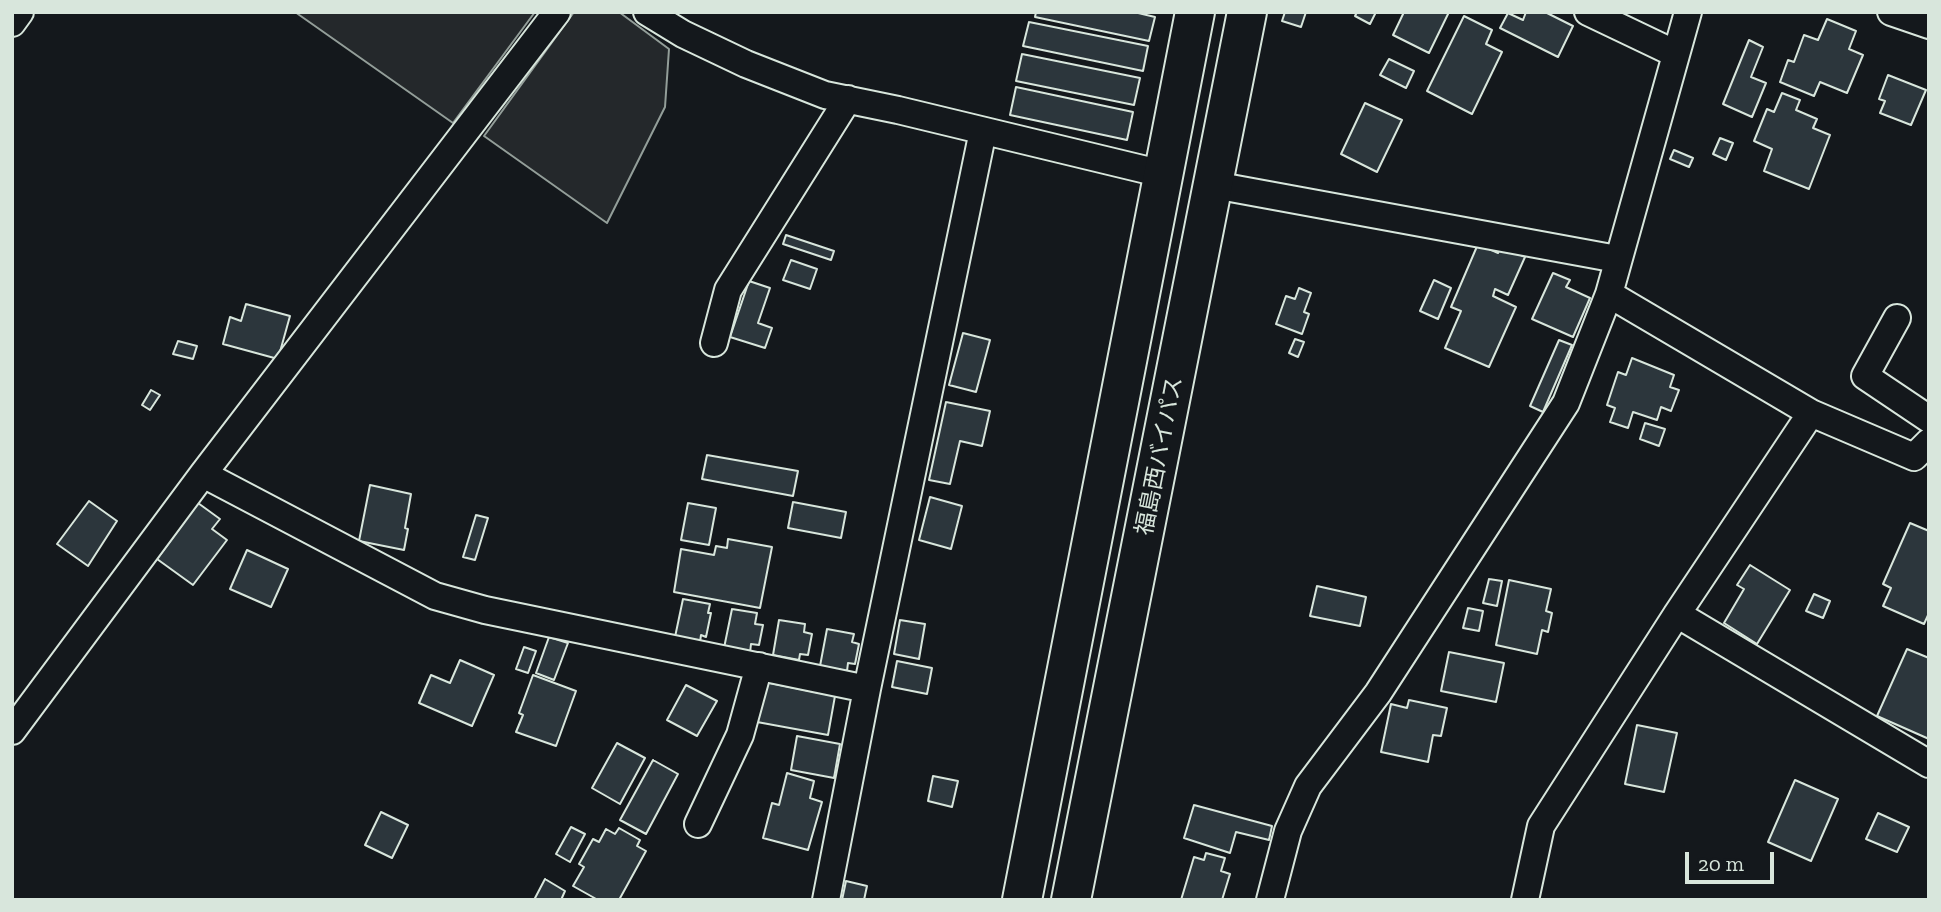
<!DOCTYPE html>
<meta charset="utf-8">
<style>
body{margin:0}
#map{position:relative;width:1941px;height:912px;overflow:hidden;background:#14181c;font-family:"Zilla Slab",serif}
canvas{display:block}
.frame{position:absolute;inset:0;border:14px solid #d8e6dc;pointer-events:none}
.scale{position:absolute;left:1685px;top:852px;width:89px;height:32px;box-sizing:border-box;border:4px solid #d8e6dc;border-top:0;padding-left:9px;font-size:21px;line-height:24px;white-space:nowrap;color:#d8e6dc;-webkit-text-stroke:5px #14181c;paint-order:stroke}
</style>
<div id="map">
<canvas width="1941" height="912"></canvas>
<div class="frame"></div>
<div class="scale">20 m</div>
</div>
<script>
const ctx = document.querySelector('canvas').getContext('2d');
ctx.lineJoin = 'round';
function fill(path, color) { ctx.fillStyle = color; ctx.fill(path, 'evenodd'); }
const toPath = rows => new Path2D(rows.map(r => 'M' + r).join(''));
function strokePath(path, color, width, dash) { ctx.strokeStyle = color; ctx.lineWidth = width; ctx.lineCap = dash ? 'butt' : 'round'; ctx.setLineDash(dash || []); ctx.stroke(path); }
function label(font, color, halo, rows, align = 'center') {
  ctx.font = font + ' "Zilla Slab","Noto Sans JP",serif'; ctx.lineWidth = 5; ctx.setLineDash([]); ctx.textBaseline = 'middle'; ctx.strokeStyle = halo; ctx.fillStyle = color; for (const [text, x, y, turn = 0] of rows) {
    ctx.save(); ctx.translate(x, y); ctx.rotate((+turn || 0) * Math.PI / 180); ctx.textAlign = isNaN(turn) ? turn : align; if (halo) ctx.strokeText(text, 0, 0); ctx.fillText(text, 0, 0); ctx.restore();
  }
}
const parking = toPath([
 [295,12,535,12,453,123,295,12],
 [574,12,619,12,669,49,665,107,607,223,484,136,574,12]
]);
fill(parking, '#24282b');
strokePath(parking, '#939e99', 2);
const building = toPath([
 [1036,12,1134,12,1155,17,1149,41,1035,17,1036,12],
 [1285,12,1306,12,1301,27,1282,21,1285,12],
 [1357,12,1376,12,1370,24,1355,16,1357,12],
 [1404,12,1449,12,1429,53,1393,35,1404,12],
 [1526,12,1545,12,1573,26,1558,57,1500,28,1508,13,1523,20,1526,12],
 [1464,16,1492,30,1486,44,1502,52,1472,114,1427,91,1464,16],
 [1827,19,1856,31,1849,49,1863,55,1847,93,1820,82,1814,96,1780,82,1788,60,1794,62,1804,35,1818,40,1827,19],
 [1029,22,1148,46,1143,71,1023,46,1029,22],
 [1749,40,1763,47,1751,77,1766,83,1752,117,1723,104,1749,40],
 [1022,54,1140,78,1134,105,1016,81,1022,54],
 [1389,59,1414,71,1406,88,1380,75,1389,59],
 [1888,75,1926,90,1911,125,1880,113,1885,101,1879,99,1888,75],
 [1016,87,1133,112,1127,140,1010,115,1016,87],
 [1782,93,1800,100,1796,110,1817,119,1813,128,1830,135,1809,189,1764,171,1772,149,1754,141,1767,109,1774,112,1782,93],
 [1365,103,1402,120,1377,172,1341,154,1365,103],
 [1720,138,1733,143,1726,160,1713,154,1720,138],
 [1674,150,1693,158,1689,167,1670,159,1674,150],
 [786,235,834,251,831,260,783,244,786,235],
 [1478,244,1498,253,1501,246,1525,257,1508,295,1495,289,1493,296,1516,307,1489,367,1445,348,1461,311,1451,307,1478,244],
 [791,260,817,269,810,289,783,280,791,260],
 [1553,273,1570,280,1566,287,1590,298,1573,337,1532,319,1553,273],
 [1434,280,1451,288,1438,319,1420,311,1434,280],
 [749,281,770,288,758,323,772,328,765,348,730,337,749,281],
 [1299,288,1311,293,1304,312,1309,314,1302,334,1276,324,1286,296,1295,299,1299,288],
 [246,304,290,316,278,359,223,344,230,317,241,321,246,304],
 [963,333,990,340,976,392,949,385,963,333],
 [1295,339,1304,342,1298,357,1289,353,1295,339],
 [1559,340,1572,345,1543,412,1530,406,1559,340],
 [178,341,197,346,193,359,173,354,178,341],
 [1632,358,1674,375,1670,387,1679,390,1671,411,1661,407,1657,420,1633,412,1628,428,1610,422,1615,408,1607,405,1618,372,1626,375,1632,358],
 [151,390,160,395,150,410,142,405,151,390],
 [946,402,990,411,982,446,960,441,950,484,929,480,946,402],
 [1645,423,1665,429,1659,446,1640,439,1645,423],
 [707,455,798,471,793,496,702,479,707,455],
 [370,485,411,494,405,528,408,529,404,550,359,541,370,485],
 [930,497,962,506,951,549,919,540,930,497],
 [89,501,117,521,88,566,57,544,89,501],
 [793,502,846,512,841,538,788,528,793,502],
 [198,503,220,519,212,529,227,540,193,585,157,559,198,503],
 [688,503,716,508,709,545,681,540,688,503],
 [476,515,488,518,475,560,463,557,476,515],
 [1910,523,1929,531,1929,613,1924,624,1883,606,1891,588,1883,584,1910,523],
 [728,539,772,547,760,608,674,592,681,549,714,555,716,546,727,548,728,539],
 [247,550,288,569,271,607,230,589,247,550],
 [1750,565,1790,590,1757,644,1724,623,1744,589,1737,585,1750,565],
 [1489,579,1502,581,1497,606,1483,603,1489,579],
 [1509,580,1551,589,1546,611,1552,613,1548,632,1542,630,1537,654,1496,645,1509,580],
 [1317,586,1366,597,1360,626,1310,616,1317,586],
 [1814,594,1830,601,1823,618,1806,611,1814,594],
 [683,599,710,604,708,613,711,613,706,637,701,635,700,642,675,637,683,599],
 [1468,608,1483,611,1479,631,1463,628,1468,608],
 [732,609,757,613,755,624,763,625,759,645,751,644,750,653,724,648,732,609],
 [779,620,805,624,804,632,812,634,808,655,800,654,799,660,773,655,779,620],
 [900,620,925,624,919,659,894,654,900,620],
 [827,629,854,634,852,642,859,644,855,664,848,663,847,671,820,666,827,629],
 [549,637,568,643,554,680,536,673,549,637],
 [524,647,536,651,528,673,516,669,524,647],
 [1907,649,1929,658,1929,739,1877,716,1907,649],
 [1449,652,1504,663,1496,702,1441,691,1449,652],
 [460,660,494,675,472,726,419,703,431,675,450,683,460,660],
 [897,661,932,668,927,694,892,687,897,661],
 [533,675,576,691,556,746,516,732,523,715,519,713,533,675],
 [765,682,835,696,828,735,757,722,765,682],
 [686,685,717,701,697,736,667,720,686,685],
 [1409,700,1447,708,1441,736,1433,735,1428,762,1381,752,1391,704,1407,708,1409,700],
 [1637,725,1677,733,1664,792,1625,784,1637,725],
 [797,736,840,744,834,778,791,770,797,736],
 [617,743,645,758,620,804,592,788,617,743],
 [653,760,678,774,646,834,620,820,653,760],
 [787,773,814,781,810,798,822,802,808,850,763,838,772,803,779,805,787,773],
 [933,776,958,781,952,807,928,801,933,776],
 [1795,780,1838,799,1811,861,1768,842,1795,780],
 [1194,805,1272,826,1269,840,1236,832,1230,853,1184,838,1194,805],
 [381,812,408,825,392,858,365,845,381,812],
 [1878,813,1909,827,1897,852,1866,839,1878,813],
 [571,827,585,834,570,862,556,854,571,827],
 [619,828,640,840,637,846,646,851,619,900,598,900,573,886,584,867,579,864,593,839,599,842,606,829,615,834,619,828],
 [1206,853,1225,858,1221,871,1230,874,1222,900,1181,900,1194,857,1204,860,1206,853],
 [545,879,565,891,561,900,534,900,545,879],
 [846,881,867,886,864,900,842,900,846,881]
]);
fill(building, '#2c363c');
strokePath(building, '#d8e6dc', 2);
const street = toPath([
 [647,12,683,34,746,64,825,95,898,110,1163,174],
 [1588,12,1676,54],
 [1891,12,1929,25],
 [12,23,20,12],
 [1214,185,1617,259],
 [1609,294,1811,413,1914,457,1929,442],
 [1897,318,1865,376,1929,419],
 [714,343,728,290,848,99],
 [203,474,435,596,485,610,867,689],
 [1677,614,1929,764],
 [12,731,203,474,557,12],
 [698,824,740,735,759,666],
 [826,900,867,689,983,131],
 [1270,900,1288,831,1308,786,1378,693,1566,403,1609,294,1688,12],
 [1525,900,1541,826,1677,614,1811,413]
]);
const highway = toPath([
 [1022,900,1195,12],
 [1071,900,1247,12]
]);
strokePath(street, '#d8e6dc', 30);
strokePath(highway, '#d8e6dc', 42);
strokePath(street, '#14181c', 26);
strokePath(highway, '#14181c', 38);
label('23px', '#d8e6dc', '#14181c', [
 ["福島西バイパス",1160,456,-79]
]);
</script>
